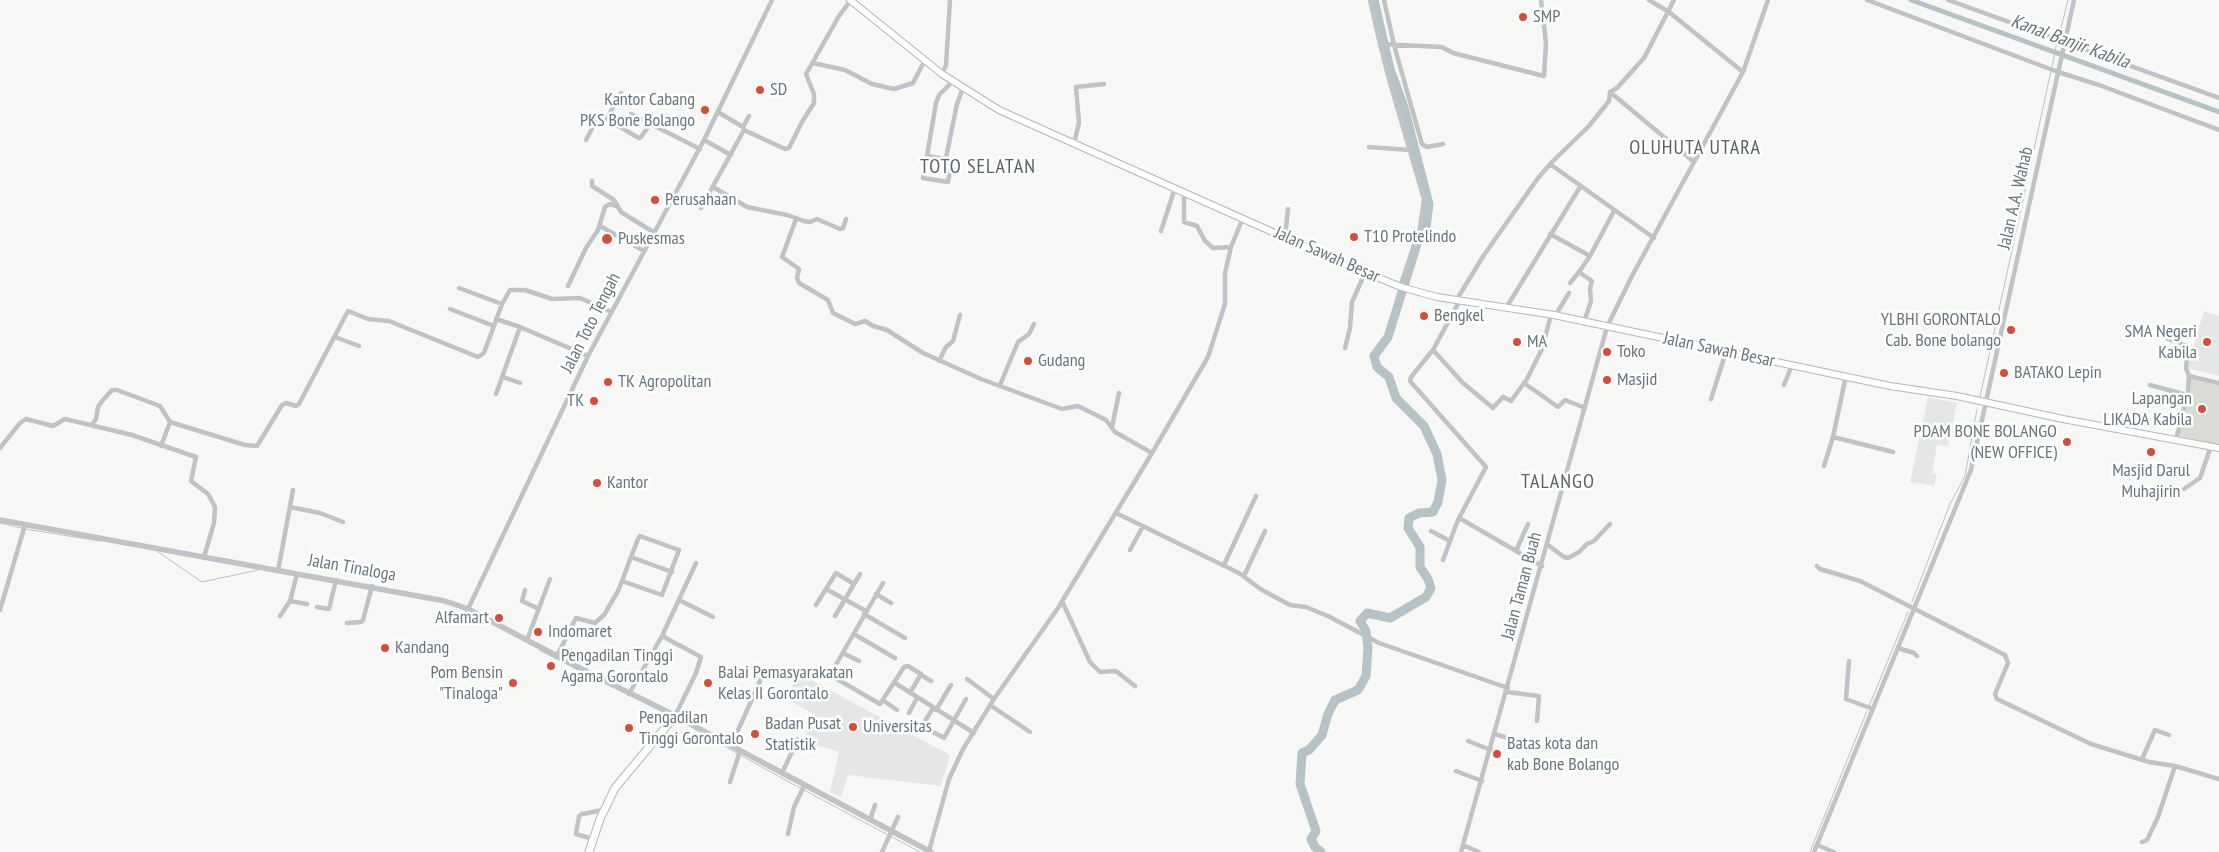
<!DOCTYPE html>
<style>
body{margin:0}
canvas{display:block;background:#f7f7f5}
</style>
<canvas width="2219" height="852"></canvas>
<script>
const ctx = document.querySelector('canvas').getContext('2d');
ctx.lineJoin = 'round';
function fill(path, color) { ctx.fillStyle = color; ctx.fill(path, 'evenodd'); }
const toPath = rows => new Path2D(rows.map(r => 'M' + r).join(''));
function strokePath(path, color, width, dash) { ctx.strokeStyle = color; ctx.lineWidth = width; ctx.lineCap = dash ? 'butt' : 'round'; ctx.setLineDash(dash || []); ctx.stroke(path); }
function label(font, color, halo, rows, align = 'center') {
  ctx.font = font + ' "PT Sans Narrow",sans-serif'; ctx.lineWidth = 5; ctx.setLineDash([]); ctx.textBaseline = 'middle'; ctx.strokeStyle = halo; ctx.fillStyle = color; for (const [text, x, y, turn = 0] of rows) {
    ctx.save(); ctx.translate(x, y); ctx.rotate((+turn || 0) * Math.PI / 180); ctx.textAlign = isNaN(turn) ? turn : align; if (halo) ctx.strokeText(text, 0, 0); ctx.fillText(text, 0, 0); ctx.restore();
  }
}
fill(toPath([
 [2204,311,2219,316,2219,376,2187,368],
 [1928,397,1957,403,1948,446,1937,445,1932,473,1937,474,1934,486,1910,482],
 [800,674,950,755,941,786,848,775,841,797,830,792,839,752,804,741,812,713,784,698]
]), '#e5e7e6');
fill(toPath([
 [2192,376,2219,382,2219,445,2179,436]
]), '#d8dcd4');
strokePath(toPath([
 [2059,36,2068,0],
 [2052,67,2057,42],
 [1980,397,2051,71],
 [0,523,21,528],
 [25,529,100,541],
 [158,552,202,582,258,570],
 [1912,602,1950,504,1965,476,1977,409],
 [465,611,475,616],
 [539,650,592,677],
 [1869,706,1908,612],
 [708,737,737,753],
 [740,755,800,788],
 [804,790,920,852],
 [1810,852,1867,711]
]), '#b6c3c6', 1);
strokePath(toPath([
 [1911,0,2219,112]
]), '#b6c3c6', 5);
strokePath(toPath([
 [1321,852,1315,847,1311,839,1316,831,1300,784,1302,753,1309,750,1322,735,1328,714,1335,700,1358,690,1366,676,1368,648,1366,631,1360,621,1367,613,1390,618,1426,597,1431,588,1428,579,1420,567,1420,547,1408,528,1409,518,1419,513,1433,512,1438,502,1442,480,1437,454,1424,426,1396,398,1389,377,1377,367,1374,356,1388,337,1417,244,1426,227,1429,204,1404,107,1390,69,1374,0]
]), '#b6c3c6', 9);
const secondary = toPath([
 [850,0,942,74,999,110,1333,259,1401,287,1437,297,1554,315,1890,386,1957,396,2063,419,2219,448]
]);
const primary = toPath([
 [589,852,600,819,615,788,675,716]
]);
strokePath(secondary, '#b1b7bb', 8);
strokePath(primary, '#b2b8bb', 9);
strokePath(toPath([
 [1370,0,1380,44],
 [1384,0,1394,45,1422,144,1427,147,1443,144],
 [1649,0,1669,12,1743,72],
 [1867,0,2058,72,2099,85,2219,130],
 [1948,0,2219,98],
 [813,63,845,70,872,84,894,89,913,83,925,60],
 [942,74,946,65,950,0],
 [1610,92,1694,162],
 [631,114,700,149],
 [606,120,621,93],
 [743,127,749,116],
 [744,130,785,149,789,148,802,122,814,103,814,94,806,74,839,16,851,0],
 [586,140,597,119,608,120,639,138,641,137,651,123],
 [704,140,731,155],
 [1074,143,1079,123,1076,87,1104,84],
 [1369,147,1410,150],
 [927,156,923,178,948,182,952,160,927,156,936,103,939,95,953,81],
 [946,158,957,104,963,88],
 [1550,164,1654,238],
 [592,181,592,186,614,200,621,212,655,233],
 [713,187,747,207,787,215,804,221,810,222,817,219,840,229,843,228,846,219],
 [1184,192,1184,222,1197,226,1205,241,1213,248,1231,247],
 [701,208,744,130,743,127,718,112],
 [796,219,782,257,799,269,797,278,799,283,828,300,833,313,855,324,865,321,873,326,887,330,923,353,981,379,1062,409,1078,406,1106,420,1115,432,1152,453],
 [600,226,644,251],
 [1161,231,1175,188],
 [1550,234,1590,256],
 [1285,237,1288,209],
 [1570,283,1579,272],
 [568,286,586,248,598,230,605,207,610,204,616,206],
 [1400,287,1420,228,1424,199,1389,79,1380,44,1442,47,1453,53,1544,76,1546,43,1541,0],
 [459,288,502,304],
 [1457,299,1484,255,1538,178,1553,161,1589,126,1609,101,1610,92,1617,88,1644,58,1674,0],
 [1506,308,1580,187],
 [450,309,494,326],
 [1555,316,1569,293],
 [496,319,520,327],
 [1584,322,1591,301,1590,288,1592,281,1579,272,1590,256,1614,211],
 [335,337,359,346],
 [2168,339,2187,346,2188,350,2186,368,2189,376,2188,391,2176,440],
 [1345,348,1350,328,1352,302,1365,273],
 [1433,350,1463,383,1493,408,1503,397,1511,401,1527,379,1542,349,1551,315],
 [939,361,946,347,953,341,960,315],
 [1846,376,1833,437,1893,452],
 [2189,376,2219,383],
 [503,377,520,383],
 [1524,383,1558,407,1565,400,1585,408],
 [1000,385,1018,342,1029,334,1034,324],
 [1784,385,1792,365],
 [2150,385,2187,395],
 [496,394,520,327,588,356],
 [1711,399,1726,352],
 [92,425,96,419,98,407,103,400,112,390,117,390,160,406,170,422,245,445,257,446,282,405,286,403,296,406,299,404,348,311,368,319,389,321,478,357,484,353,502,304,510,290,525,290,552,299,580,298,612,312],
 [1112,427,1119,393],
 [161,446,170,422],
 [0,448,20,423,26,419,53,426,65,419,132,435,196,457,191,481,208,494,215,507,214,523,204,557],
 [1824,466,1833,437],
 [2184,489,2200,478,2211,446],
 [290,507,320,513,343,522],
 [1116,513,1239,573,1262,590,1290,605,1306,607,1328,616,1379,643,1508,688],
 [1458,520,1486,467,1410,381,1411,377,1433,350,1460,300],
 [1431,531,1450,541],
 [1548,545,1564,557,1568,558,1579,552,1587,544,1594,541,1610,524],
 [1130,550,1143,526],
 [1516,551,1528,524],
 [631,557,672,572],
 [1443,560,1456,525,1458,520,1461,519,1542,566],
 [1224,565,1256,496],
 [1817,566,1820,569,1860,581,2005,655,2008,663,1995,694,1997,699,2091,744,2149,762,2175,766,2219,779],
 [278,571,293,490],
 [1244,576,1265,531],
 [883,583,830,675,880,704,904,667,908,666,921,674,910,693],
 [826,589,836,573,854,584],
 [525,590,522,601,539,609],
 [876,594,891,603],
 [679,600,713,617],
 [290,601,307,604],
 [1062,601,1090,662,1100,672,1116,671,1135,686],
 [816,605,826,589,866,611],
 [317,607,329,609,336,580],
 [468,609,588,356,704,140,772,0],
 [0,610,25,525],
 [864,614,905,638],
 [280,616,290,601,297,574],
 [835,616,860,574],
 [347,623,361,622,363,620,372,586],
 [854,634,895,658],
 [662,636,696,563],
 [527,640,550,579],
 [1898,648,1914,653,1917,656],
 [843,653,859,661],
 [557,656,576,618,595,623,604,615,618,591,622,581,631,557,638,539,640,536,679,550,662,595,622,581],
 [1849,661,1846,699,1873,709],
 [821,670,830,675],
 [921,675,931,681],
 [967,679,994,699],
 [895,683,974,733],
 [1507,692,1539,696,1537,721],
 [629,694,662,636,701,657,696,673,675,716],
 [884,701,897,710],
 [990,705,1030,732],
 [933,708,924,723,924,727,944,738,966,699],
 [936,710,951,685],
 [909,713,917,698],
 [1495,734,1540,748],
 [1468,741,1491,750],
 [731,746,761,679],
 [2142,759,2155,730,2169,735],
 [1456,771,1482,781],
 [782,773,798,739],
 [730,782,740,751],
 [870,820,875,805],
 [788,834,794,807,804,786],
 [593,839,576,834,579,816,582,814,604,810],
 [2142,842,2147,840,2158,817,2175,766],
 [1463,845,1479,852],
 [1817,845,1834,852],
 [929,851,949,779,963,749,994,699,1058,608,1152,453,1208,357,1225,304,1225,273,1231,247,1243,218],
 [882,852,898,817],
 [1461,852,1607,327,1632,276,1743,72,1768,0],
 [1814,852,1971,470,2074,0]
]), '#bfc3c6', 4.5);
strokePath(toPath([
 [0,520,445,601,468,609,595,676,660,708,931,852]
]), '#bfc3c6', 5.5);
strokePath(secondary, '#fff', 6);
strokePath(primary, '#fff', 7);
for (const [x, y, r, color] of [
 [1523,17,5,"#d64e37"],
 [760,90,5,"#d64e37"],
 [705,110,5,"#d64e37"],
 [655,200,5,"#d64e37"],
 [1354,237,5,"#d64e37"],
 [607,239,6,"#d64e37"],
 [1424,316,5,"#d64e37"],
 [2011,330,5,"#d64e37"],
 [1517,342,5,"#d64e37"],
 [2207,342,5,"#d64e37"],
 [1607,352,5,"#d64e37"],
 [1028,361,5,"#d64e37"],
 [2004,373,5,"#d64e37"],
 [1607,380,5,"#d64e37"],
 [608,382,5,"#d64e37"],
 [594,401,5,"#d64e37"],
 [2202,409,5,"#d64e37"],
 [2067,442,5,"#d64e37"],
 [2151,452,5,"#d64e37"],
 [597,483,5,"#d64e37"],
 [499,618,5,"#d64e37"],
 [538,632,5,"#d64e37"],
 [385,648,5,"#d64e37"],
 [551,666,5,"#d64e37"],
 [513,683,5,"#d64e37"],
 [708,683,5,"#d64e37"],
 [853,727,5,"#d64e37"],
 [629,728,5,"#d64e37"],
 [755,734,5,"#d64e37"],
 [1497,754,5,"#d64e37"]
]) { const dot = new Path2D(); dot.arc(x, y, r, 0, 2 * Math.PI); ctx.fillStyle = color; ctx.fill(dot); strokePath(dot, '#fff', 2); }
label('18px', '#65757e', '#fff', [
 ["SMP",1533,17],
 ["SD",770,90],
 ["Kantor Cabang",695,100,"right"],
 ["PKS Bone Bolango",695,121,"right"],
 ["Perusahaan",665,200],
 ["T10 Protelindo",1364,237],
 ["Puskesmas",618,239],
 ["Bengkel",1434,316],
 ["YLBHI GORONTALO",2001,320,"right"],
 ["Cab. Bone bolango",2001,341,"right"],
 ["SMA Negeri",2197,332,"right"],
 ["Kabila",2197,353,"right"],
 ["MA",1527,342],
 ["Toko",1617,352],
 ["Gudang",1038,361],
 ["BATAKO Lepin",2014,373],
 ["Masjid",1617,380],
 ["TK Agropolitan",618,382],
 ["Lapangan",2192,399,"right"],
 ["LIKADA Kabila",2192,420,"right"],
 ["TK",584,401,"right"],
 ["PDAM BONE BOLANGO",2057,432,"right"],
 ["(NEW OFFICE)",2057,453,"right"],
 ["Masjid Darul",2151,471,"center"],
 ["Muhajirin",2151,492,"center"],
 ["Kantor",607,483],
 ["Alfamart",489,618,"right"],
 ["Indomaret",548,632],
 ["Kandang",395,648],
 ["Pengadilan Tinggi",561,656],
 ["Agama Gorontalo",561,677],
 ["Pom Bensin",503,673,"right"],
 ["\"Tinaloga\"",503,694,"right"],
 ["Balai Pemasyarakatan",718,673],
 ["Kelas II Gorontalo",718,694],
 ["Pengadilan",639,718],
 ["Tinggi Gorontalo",639,739],
 ["Badan Pusat",765,724],
 ["Statistik",765,745],
 ["Universitas",863,727],
 ["Batas kota dan",1507,744],
 ["kab Bone Bolango",1507,765]
], 'left');
label('18px', '#65757e', '#fff', [
 ["Jalan A.A. Wahab",2016,198,-77],
 ["Jalan Sawah Besar",1327,255,24],
 ["Jalan Toto Tengah",591,323,-63],
 ["Jalan Sawah Besar",1719,350,12],
 ["Jalan Tinaloga",352,568,10],
 ["Jalan Taman Buah",1522,586,-75]
]);
label('italic 19px', '#607478', '#fff', [
 ["Kanal Banjir Kabila",2070,42,20]
]);
ctx.letterSpacing = '1px';
label('20px', '#566269', '#fff', [
 ["OLUHUTA UTARA",1695,148],
 ["TOTO SELATAN",978,167],
 ["TALANGO",1558,482]
]);
ctx.letterSpacing = '0px';
</script>
